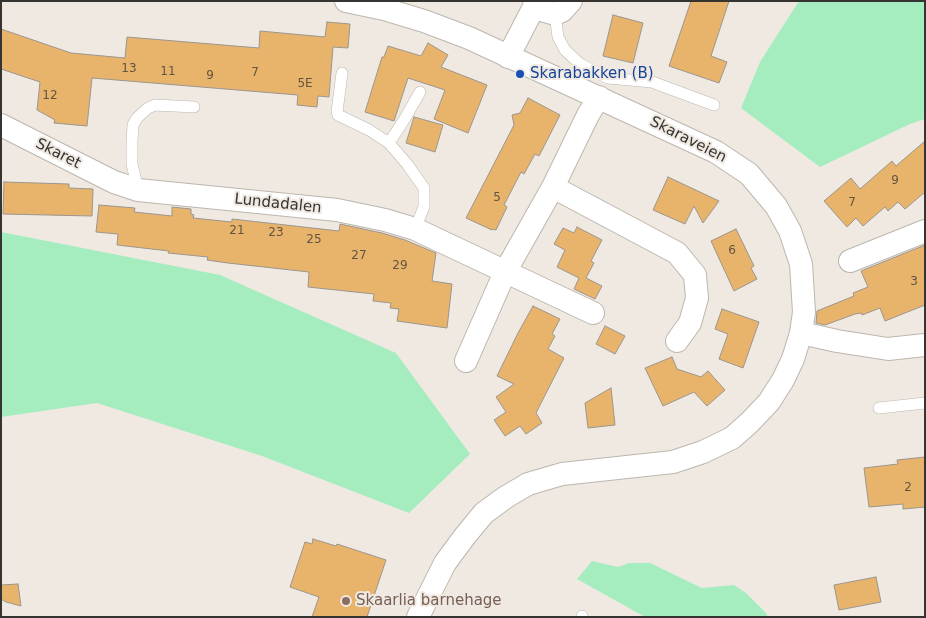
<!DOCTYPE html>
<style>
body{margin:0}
#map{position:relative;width:926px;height:618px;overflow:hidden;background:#efe9e1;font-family:"DejaVu Sans",sans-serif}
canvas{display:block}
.frame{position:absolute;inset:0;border:2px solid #363431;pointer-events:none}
</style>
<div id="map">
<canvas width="926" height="618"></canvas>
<div class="frame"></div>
</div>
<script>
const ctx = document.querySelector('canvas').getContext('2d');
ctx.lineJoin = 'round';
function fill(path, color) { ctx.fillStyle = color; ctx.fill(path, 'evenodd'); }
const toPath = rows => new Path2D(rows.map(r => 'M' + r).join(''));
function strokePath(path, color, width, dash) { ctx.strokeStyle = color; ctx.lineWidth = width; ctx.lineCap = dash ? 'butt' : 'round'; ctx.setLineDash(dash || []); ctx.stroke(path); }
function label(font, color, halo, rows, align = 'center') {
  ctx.font = font + ' "DejaVu Sans",sans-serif'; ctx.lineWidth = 4; ctx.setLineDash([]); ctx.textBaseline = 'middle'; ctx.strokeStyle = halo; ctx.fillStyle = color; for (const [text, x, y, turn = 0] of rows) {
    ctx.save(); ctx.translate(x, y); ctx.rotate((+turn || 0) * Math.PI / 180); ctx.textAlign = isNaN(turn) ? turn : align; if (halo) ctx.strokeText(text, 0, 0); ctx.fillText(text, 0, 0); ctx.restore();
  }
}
fill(toPath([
 [799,1,925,1,925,119,910,124,820,167,741,108,760,62],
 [1,232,220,275,396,353,470,454,409,513,262,456,97,403,1,417],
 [592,561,618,567,629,563,650,563,702,588,734,585,746,593,766,613,768,617,645,617,577,579]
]), '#a5edbf');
const building = toPath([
 [691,1,729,1,711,56,727,62,719,83,669,66,691,1],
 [613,15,643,23,633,63,603,56,613,15],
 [327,22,350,24,348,48,333,47,329,97,318,96,317,107,297,105,298,95,92,78,87,126,54,123,55,120,37,110,40,82,1,69,1,29,71,53,125,58,127,37,259,48,260,31,325,37,327,22],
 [428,43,448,55,441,67,487,85,468,133,434,119,445,90,408,78,394,121,365,112,382,57,384,57,388,46,421,56,428,43],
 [528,98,560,115,539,156,535,154,524,174,521,172,504,205,507,207,496,230,492,229,492,230,466,218,514,125,512,115,520,113,528,98],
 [414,117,443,125,435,152,406,143,414,117],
 [925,141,925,192,905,209,898,202,888,211,885,207,863,226,856,218,847,227,824,201,851,178,860,189,892,161,896,166,925,141],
 [668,177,719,201,703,223,694,206,685,224,653,210,668,177],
 [4,182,69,184,69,188,93,189,92,216,3,214,4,182],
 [99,205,135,208,134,212,172,216,172,207,191,209,191,214,194,215,193,218,232,222,232,219,339,231,340,224,382,233,405,240,436,253,432,281,452,284,447,328,397,321,399,309,390,308,391,303,373,301,374,294,308,287,309,272,228,263,207,260,208,257,168,253,169,251,117,245,118,234,96,232,99,205],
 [577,227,602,240,591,261,594,263,586,278,602,286,595,299,574,289,579,278,557,267,565,250,554,244,563,228,574,233,577,227],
 [736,229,754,266,751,268,757,279,734,291,711,241,736,229],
 [925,245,925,305,885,321,880,308,862,315,861,313,855,314,825,325,816,323,817,311,854,296,853,293,868,287,861,271,925,245],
 [533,306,560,319,552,334,555,336,548,349,564,358,536,413,542,423,526,434,520,426,505,436,494,420,506,412,496,397,514,384,497,376,518,333,533,306],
 [722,309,759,322,743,368,719,359,728,334,715,329,722,309],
 [605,326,625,336,615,354,596,344,605,326],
 [672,357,677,369,701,377,708,371,725,390,707,406,694,392,663,406,645,368,672,357],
 [611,388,615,425,588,428,585,403,611,388],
 [925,457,925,507,903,509,903,504,869,507,864,468,898,464,897,460,925,457],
 [313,539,336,546,337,544,386,560,367,617,312,617,319,597,290,587,305,542,312,544,313,539],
 [876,577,881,602,839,610,834,585,876,577],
 [18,584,21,606,6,602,1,599,1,585,18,584]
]);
fill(building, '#e8b46c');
strokePath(building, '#9b958e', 1);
const service = toPath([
 [555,14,558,37,565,50,580,64,608,78,652,82,714,105],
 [342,73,337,112,338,115,369,130,389,143,407,164,424,188,424,207,415,229],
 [389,143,404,120,420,92],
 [138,190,132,164,132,141,133,125,137,118,148,108,155,105,194,107],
 [879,408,925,403],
 [582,617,582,616]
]);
const minor = toPath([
 [346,1,384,9,424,21,469,38,716,152,749,174,776,206,790,231,801,264,804,312,801,333,793,359,783,380,769,402,750,422,732,438,703,452,673,462,562,474,528,484,506,497,484,513,465,536,445,563,418,617],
 [534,5,541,10,555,14,562,11,571,1],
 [508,57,537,1],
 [1,125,114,182,138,190,337,210,385,220,415,229,593,313],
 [553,187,677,253,695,275,697,298,690,323,677,341],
 [850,261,925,231],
 [801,333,837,341,888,349,925,345],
 [466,361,505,272,553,187,588,115,599,97]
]);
strokePath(service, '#bcb6ae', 12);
strokePath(minor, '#bcb6ae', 24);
strokePath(service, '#fff', 11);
strokePath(minor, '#fff', 22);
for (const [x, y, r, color] of [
 [520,74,5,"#1a4fb4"],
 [346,601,5,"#8d6e63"]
]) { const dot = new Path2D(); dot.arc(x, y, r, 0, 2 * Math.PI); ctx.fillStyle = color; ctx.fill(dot); strokePath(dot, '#efe9e1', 2); }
label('12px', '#625440', null, [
 ["13",129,69],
 ["11",168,72],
 ["7",255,73],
 ["9",210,76],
 ["5E",305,84],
 ["12",50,96],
 ["9",895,181],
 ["5",497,198],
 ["7",852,203],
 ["21",237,231],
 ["23",276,233],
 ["25",314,240],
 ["6",732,251],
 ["27",359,256],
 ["29",400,266],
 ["3",914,282],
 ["2",908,488]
]);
label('15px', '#164399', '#efe9e1', [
 ["Skarabakken (B)",530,74]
], 'left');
label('15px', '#363431', '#efe9e1', [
 ["Skaraveien",688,140,27],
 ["Skaret",58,154,27],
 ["Lundadalen",278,204,6]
]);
label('15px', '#785e54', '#efe9e1', [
 ["Skaarlia barnehage",356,601]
], 'left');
</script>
